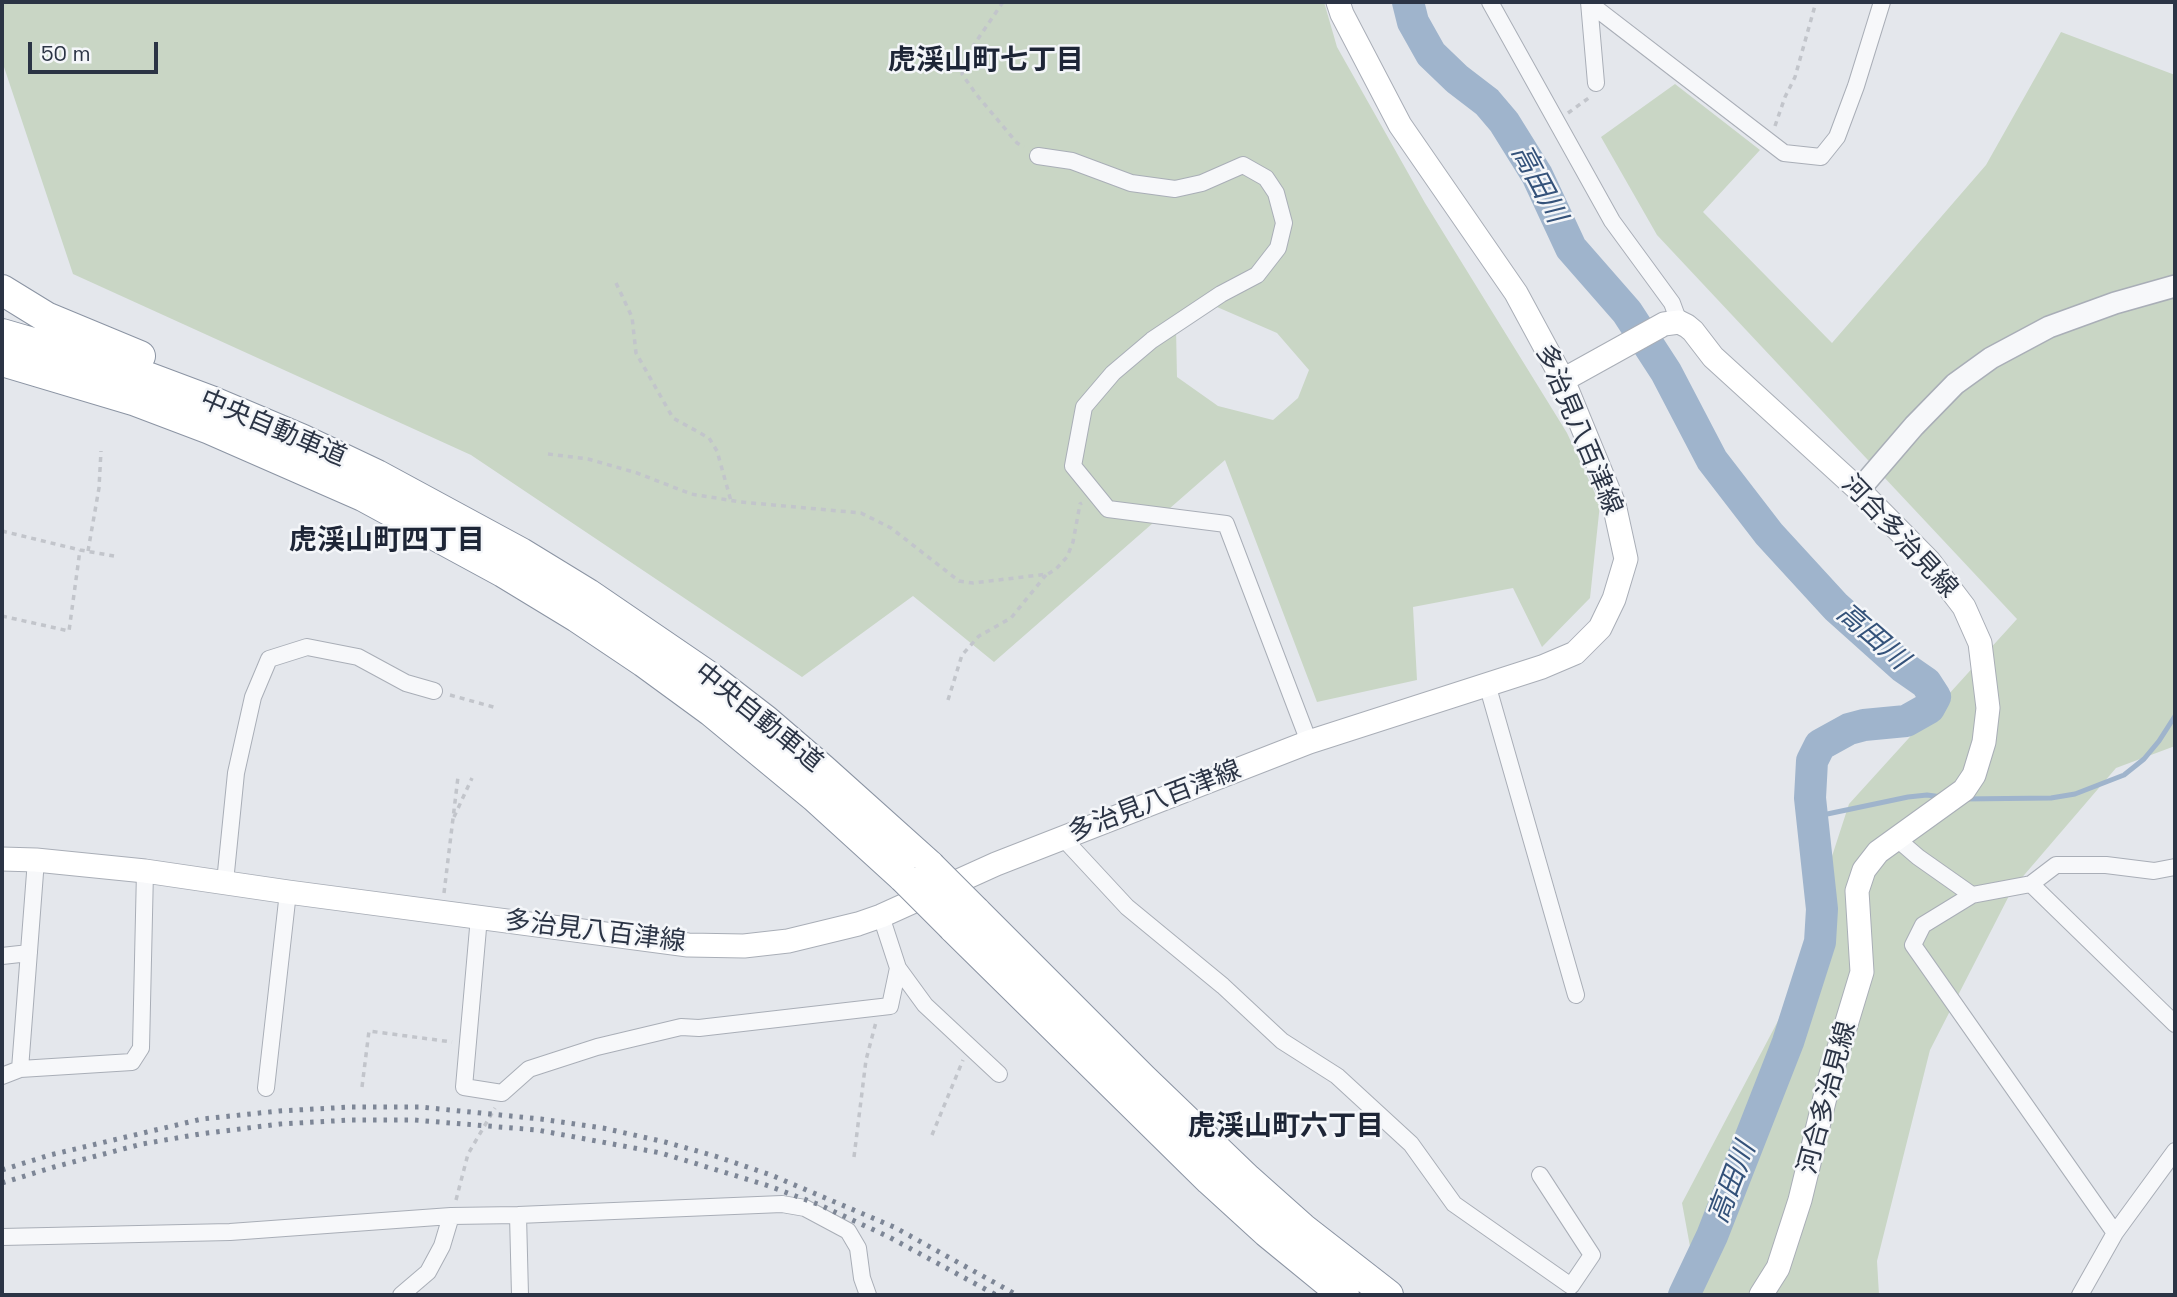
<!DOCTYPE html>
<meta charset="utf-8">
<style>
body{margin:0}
#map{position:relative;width:2177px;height:1297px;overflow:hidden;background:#e4e7ec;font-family:"Space Grotesk",sans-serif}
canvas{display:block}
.frame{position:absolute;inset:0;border:4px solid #2b3445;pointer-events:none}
.scale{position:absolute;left:28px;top:42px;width:130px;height:32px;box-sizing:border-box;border:4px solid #2b3445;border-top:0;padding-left:9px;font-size:21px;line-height:24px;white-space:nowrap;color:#2b3445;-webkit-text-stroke:5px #f4f6f9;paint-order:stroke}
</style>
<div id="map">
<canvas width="2177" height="1297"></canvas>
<div class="frame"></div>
<div class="scale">50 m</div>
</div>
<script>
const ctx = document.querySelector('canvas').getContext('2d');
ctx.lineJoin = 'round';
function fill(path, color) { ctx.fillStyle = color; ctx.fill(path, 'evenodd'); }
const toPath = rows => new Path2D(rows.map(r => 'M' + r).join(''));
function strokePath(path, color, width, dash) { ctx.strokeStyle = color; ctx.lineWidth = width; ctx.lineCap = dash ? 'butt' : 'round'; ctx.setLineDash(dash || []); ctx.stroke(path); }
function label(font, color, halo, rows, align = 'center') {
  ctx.font = font + ' "Space Grotesk","Noto Sans JP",sans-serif'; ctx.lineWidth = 5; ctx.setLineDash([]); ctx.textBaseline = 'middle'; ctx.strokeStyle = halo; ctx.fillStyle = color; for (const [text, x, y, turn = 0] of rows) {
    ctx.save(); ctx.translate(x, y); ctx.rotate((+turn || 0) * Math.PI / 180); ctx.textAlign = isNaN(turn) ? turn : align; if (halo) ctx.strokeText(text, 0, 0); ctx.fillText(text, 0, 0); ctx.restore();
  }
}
fill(toPath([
 [2,2,1324,2,1337,47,1425,203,1567,433,1600,504,1590,598,1542,647,1513,588,1413,607,1417,680,1317,702,1225,460,994,662,913,596,802,677,471,455,73,274,2,61],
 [1217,307,1277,333,1309,370,1298,398,1273,420,1218,406,1177,377,1176,328],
 [2061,32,2175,75,2175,746,2116,768,2013,888,1930,1050,1877,1261,1879,1295,1699,1295,1682,1203,1779,1019,1849,804,2017,619,1657,235,1601,137,1675,84,1760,150,1703,212,1832,343,1986,165]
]), '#c9d6c5');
strokePath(toPath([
 [1962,799,2051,798,2075,794,2124,775,2144,759,2159,741,2175,716],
 [1813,817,1908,797,1927,795,1942,797]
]), '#9fb4cc', 5);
strokePath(toPath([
 [1408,2,1413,22,1431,54,1457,79,1487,102,1504,122,1537,175,1571,248,1627,312,1666,372,1712,460,1769,534,1836,607,1903,667,1926,683,1935,697,1929,708,1906,721,1864,725,1849,729,1820,745,1812,761,1810,798,1822,909,1820,942,1788,1042,1712,1236,1684,1295]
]), '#9fb4cc', 32);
const minor = toPath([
 [1490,2,1612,221,1672,303,1679,322],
 [1589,2,1596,83],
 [1589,3,1784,153,1821,157,1837,137,1856,86,1882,2],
 [1038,156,1072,161,1131,183,1175,189,1202,183,1243,165,1266,178,1276,193,1284,223,1278,248,1257,275,1221,294,1152,340,1113,373,1084,407,1073,466,1108,509,1226,524,1309,742],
 [1487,684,1576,995],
 [1063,838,1127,907,1223,986,1282,1041,1337,1076,1411,1144,1454,1204,1571,1286,1592,1255,1540,1175],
 [1896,838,1918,857,1972,895,2031,884],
 [2175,867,2154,871,2106,865,2056,865,2031,884,2175,1024],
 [225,882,236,773,253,697,269,659,307,647,358,657,406,683,434,691],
 [1972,895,1923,925,1913,945,2115,1233],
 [479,917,464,1087,502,1093,529,1069,597,1047,681,1027,699,1028,890,1006,898,968,881,916],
 [2,956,29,953],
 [898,968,925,1005,999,1074],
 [20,1069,36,860],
 [2,1076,20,1069,132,1062,141,1048,145,871],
 [266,1088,288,892],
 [518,1215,520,1295],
 [2,1237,230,1232,451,1216,518,1215,782,1204,805,1208,848,1231,858,1248,862,1278,868,1295],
 [401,1295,428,1272,442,1246,451,1216],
 [2080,1295,2115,1233,2175,1151]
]);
const tertiary = toPath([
 [1859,490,1914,426,1955,384,1991,358,2049,327,2115,303,2175,286]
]);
const secondary = toPath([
 [1563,380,1664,324,1679,322,1687,326,1693,331,1713,357,1859,490,1929,561,1964,607,1980,643,1988,708,1984,742,1974,775,1964,790,1878,852,1864,870,1857,891,1862,972,1829,1081,1800,1200,1778,1268,1761,1295],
 [2,859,36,860,145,871,288,892,688,945,744,946,788,941,858,924,881,916,996,864,1309,742,1542,667,1575,653,1600,628,1614,599,1626,559,1614,504,1563,380,1516,293,1400,125,1342,14,1338,2]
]);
const motorway = toPath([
 [2,290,46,317,140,356],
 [2,334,139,374,211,401,301,439,377,475,521,553,588,594,708,676,765,720,822,769,930,866],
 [2,361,136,401,210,429,363,496,503,572,577,617,644,662,711,711,815,797,904,878],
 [975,911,1142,1078,1247,1179,1302,1228,1388,1295],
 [953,927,1210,1180,1267,1232,1344,1295]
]);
strokePath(minor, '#a9aeb7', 18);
strokePath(tertiary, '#a9aeb7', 24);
strokePath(secondary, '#a9aeb7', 25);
strokePath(motorway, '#8b94a3', 32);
strokePath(toPath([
 [1003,2,967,55,962,74,976,94,1017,143,1024,147],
 [1568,113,1590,97],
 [1775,126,1785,97,1795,77,1816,2],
 [616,283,632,317,636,353,673,418,709,438,717,451,731,501],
 [548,454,588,459,637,473,691,494,741,502,861,513,891,528,959,581,973,583,1048,574,1056,569,1067,557,1073,542,1080,504,1082,503],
 [2,531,80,550,114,556],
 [88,551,99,488,101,451],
 [2,616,69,631,80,550],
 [450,695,497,708],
 [948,700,962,655,979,636,1011,618,1046,575],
 [454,817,472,778],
 [444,893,458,777],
 [362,1087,369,1031,452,1042],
 [932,1135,963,1060],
 [854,1157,866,1060,876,1022],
 [456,1200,468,1154,495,1108]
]), '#c2c5cb', 3.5, [5, 5]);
strokePath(minor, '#f7f8fa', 16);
strokePath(tertiary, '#f7f8fa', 21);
strokePath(secondary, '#fff', 23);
strokePath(motorway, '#fff', 30);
strokePath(toPath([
 [2,1170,50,1155,202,1119,279,1111,351,1107,420,1107,541,1119,603,1128,665,1142,715,1156,771,1175,894,1227,1017,1295],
 [2,1183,54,1167,142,1144,200,1134,280,1124,350,1120,414,1120,537,1130,661,1153,766,1185,820,1205,889,1237,996,1295]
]), '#7d8696', 5, [3.5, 7]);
const motorwayBridge = toPath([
 [930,866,975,911],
 [904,878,953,927]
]);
strokePath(motorwayBridge, '#8b94a3', 32, []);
strokePath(motorwayBridge, '#fff', 30);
label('26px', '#2b3445', '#f4f6f9', [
 ["中央自動車道",273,429,23],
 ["多治見八百津線",1578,430,67],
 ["河合多治見線",1899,537,47],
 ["中央自動車道",758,718,39],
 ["多治見八百津線",1155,802,-21],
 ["多治見八百津線",595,932,7],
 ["河合多治見線",1828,1098,-75]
]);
label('bold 28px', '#1d2536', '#f4f6f9', [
 ["虎渓山町七丁目",986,61],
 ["虎渓山町四丁目",387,541],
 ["虎渓山町六丁目",1286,1127]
]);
label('italic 28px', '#34527a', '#f4f6f9', [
 ["高田川",1538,184,62],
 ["高田川",1872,637,41],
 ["高田川",1733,1183,-69]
]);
</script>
